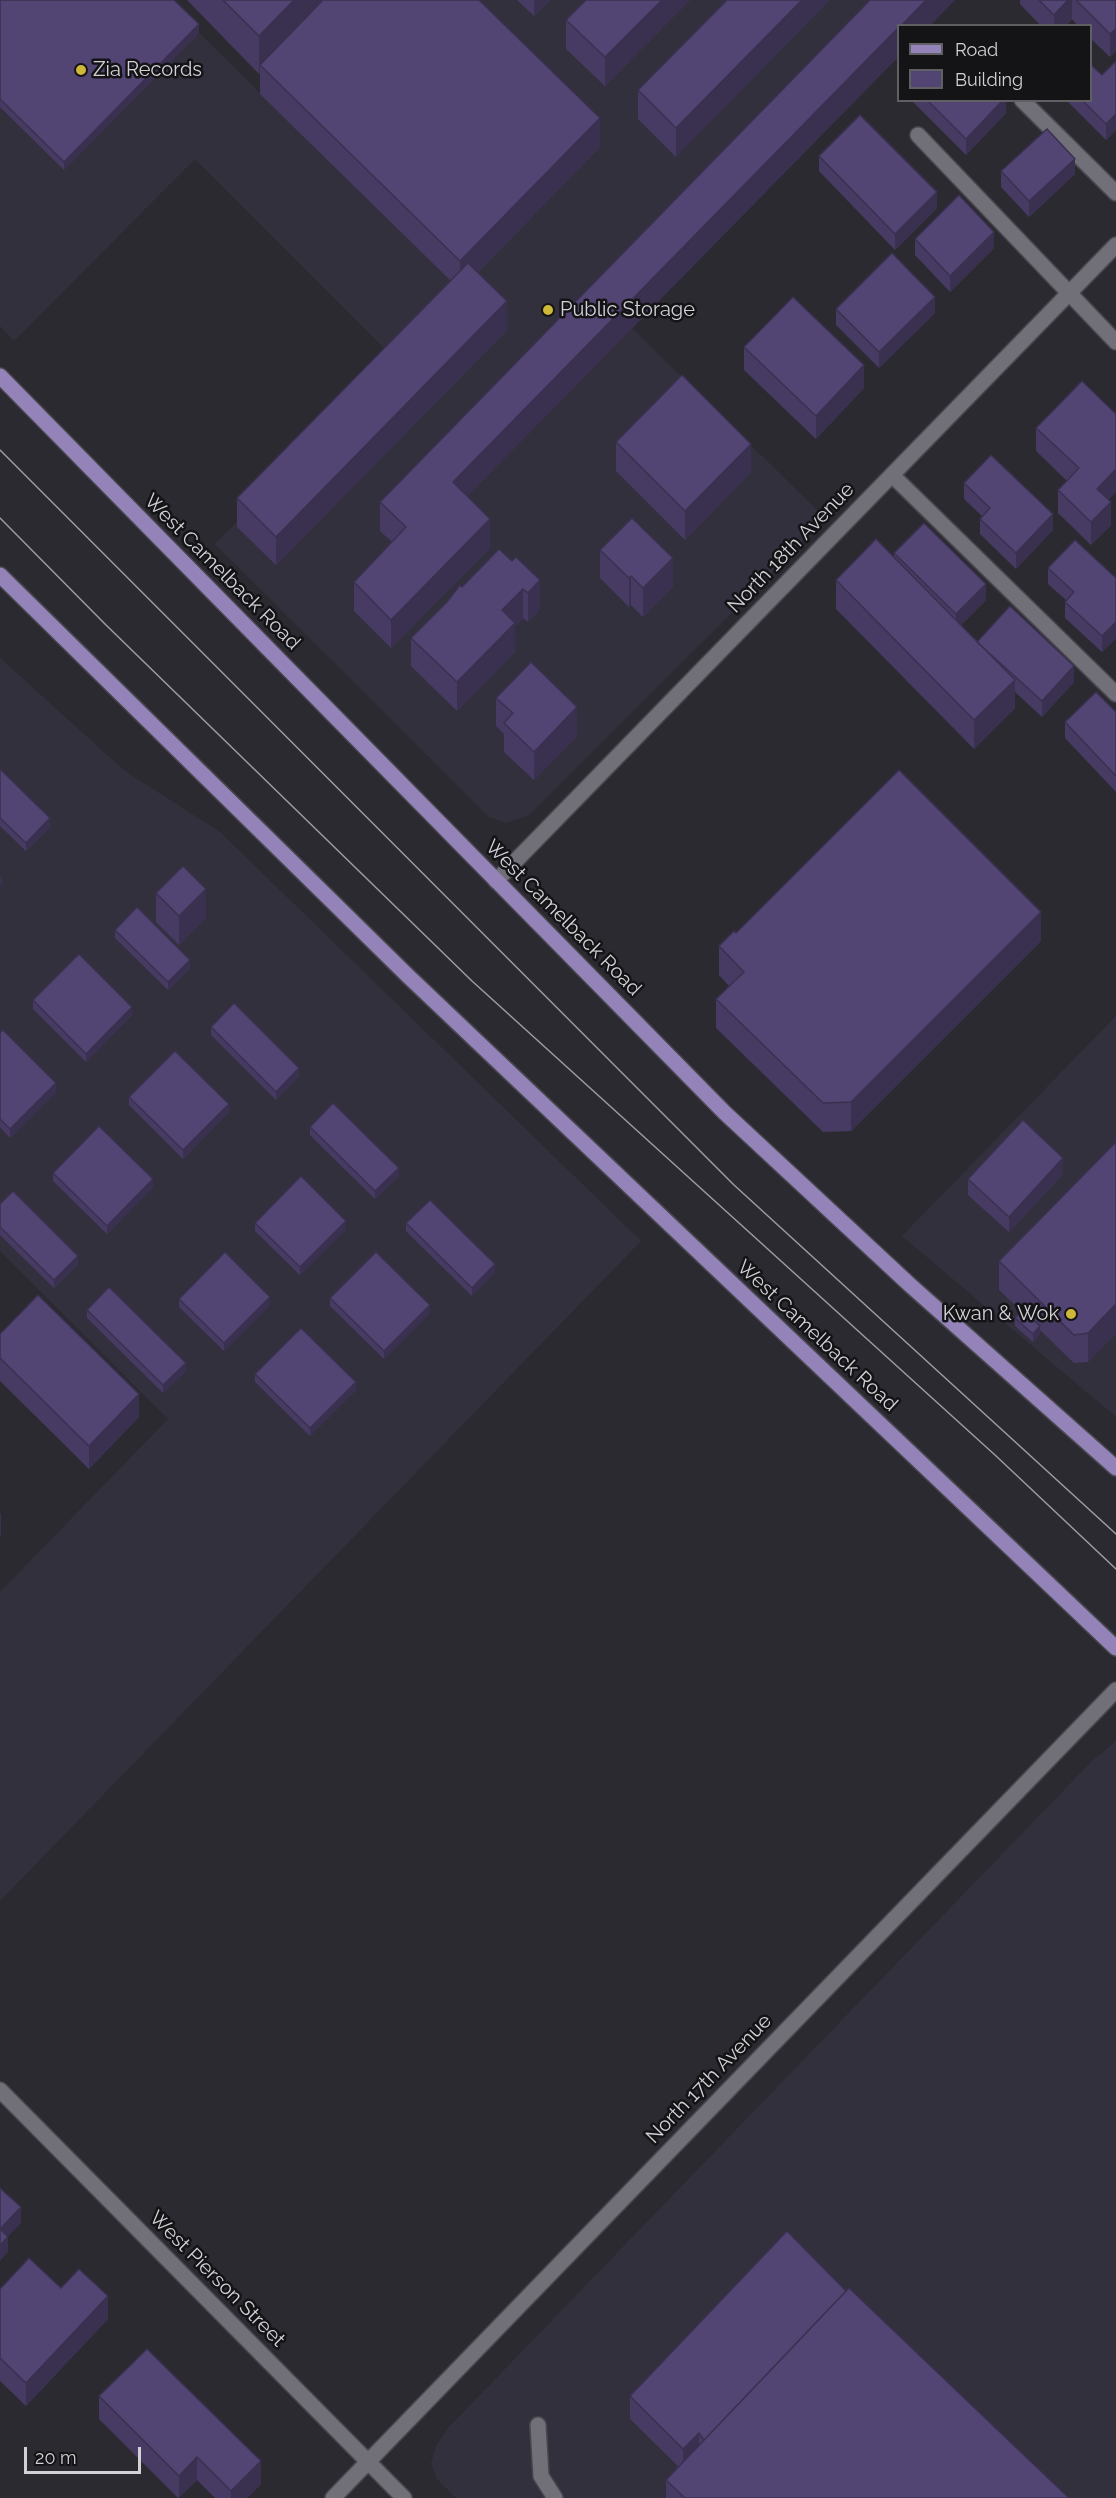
<!DOCTYPE html>
<style>
body{margin:0}
#map{position:relative;width:1116px;height:2498px;overflow:hidden;background:#2b2a31;font-family:Raleway,sans-serif}
canvas{display:block}
.legend{position:absolute;left:897px;top:24px;width:195px;height:78px;box-sizing:border-box;background:#141316;border:2px solid #605f63;margin:0;padding:8px 10px;list-style:none;font-size:18px;color:#d2d1d6}
.legend li{display:flex;align-items:center;gap:12px;height:30px}
.legend b{width:30px;border:2px solid #605f63}
.scale{position:absolute;left:24px;top:2447px;width:117px;height:27px;box-sizing:border-box;border:3px solid #d2d1d6;border-top:0;padding-left:8px;font-size:18px;line-height:21px;white-space:nowrap;color:#d2d1d6;-webkit-text-stroke:4px #141316;paint-order:stroke}
</style>
<div id="map">
<canvas width="1116" height="2498"></canvas>
<ul class="legend">
<li><b style="height:8px;background:#9383b9"></b>Road</li>
<li><b style="height:16px;background:#534573"></b>Building</li>
</ul>
<div class="scale">20 m</div>
</div>
<script>
const ctx = document.querySelector('canvas').getContext('2d');
ctx.lineJoin = 'round';
function fill(path, color) { ctx.fillStyle = color; ctx.fill(path, 'evenodd'); }
const toPath = rows => new Path2D(rows.map(r => 'M' + r).join(''));
function strokePath(path, color, width, dash) { ctx.strokeStyle = color; ctx.lineWidth = width; ctx.lineCap = dash ? 'butt' : 'round'; ctx.setLineDash(dash || []); ctx.stroke(path); }
function label(font, color, halo, rows, align = 'center') {
  ctx.font = font + ' Raleway,sans-serif'; ctx.lineWidth = 5; ctx.setLineDash([]); ctx.textBaseline = 'middle'; ctx.strokeStyle = halo; ctx.fillStyle = color; for (const [text, x, y, turn = 0] of rows) {
    ctx.save(); ctx.translate(x, y); ctx.rotate((+turn || 0) * Math.PI / 180); ctx.textAlign = isNaN(turn) ? turn : align; if (halo) ctx.strokeText(text, 0, 0); ctx.fillText(text, 0, 0); ctx.restore();
  }
}
fill(toPath([
 [0,0,166,0,260,93,351,0,955,0,930,25,898,26,898,57,632,328,826,519,529,815,506,823,489,817,215,544,396,360,195,159,14,341,0,326],
 [0,658,125,771,220,832,641,1241,0,1901,0,1592,168,1419,0,1251],
 [1116,1016,1116,1417,902,1236],
 [1116,1741,1116,2498,456,2498,437,2479,431,2463,436,2446,449,2427,1093,1760]
]), '#33303d');
const lane = toPath([
 [1022,100,1116,193],
 [918,135,1116,342],
 [892,475,1116,694],
 [538,2425,541,2476,555,2498]
]);
const street = toPath([
 [496,881,1116,245],
 [0,2090,404,2498],
 [333,2498,1116,1690]
]);
const primary = toPath([
 [0,376,725,1113,910,1285,1116,1468],
 [0,575,407,975,1116,1648]
]);
strokePath(lane, '#49474e', 18);
strokePath(street, '#49474e', 18);
strokePath(primary, '#49474e', 18);
strokePath(lane, '#716f78', 15);
strokePath(street, '#716f78', 15);
strokePath(primary, '#9383b9', 15);
strokePath(toPath([
 [0,450,734,1185,1116,1534],
 [0,518,106,625,472,981,995,1455,1116,1569]
]), '#9d9ca2', 1.5);
fill(toPath([
 [0,0,199,33,64,170,0,107],
 [187,0,479,0,600,147,478,272,507,330,276,565,237,527,237,498,451,281,260,94,260,72,259,74],
 [517,0,550,0,534,16],
 [690,0,605,86,566,49,566,20],
 [727,0,676,157,638,119,638,90],
 [1020,0,1116,0,1110,57,1090,38,1090,26,1078,26,1072,19,1066,26,1041,26,1020,4],
 [898,26,898,57,467,496,490,548,391,648,354,611,354,582,392,542,380,531,380,502],
 [1116,61,1116,130,1106,140,1066,100,1090,100,1102,75],
 [898,70,898,88,897,87,897,71],
 [911,100,1006,100,1006,113,966,155],
 [819,156,937,208,895,250,819,171],
 [1001,171,1075,174,1029,217,1001,187],
 [915,239,994,248,950,292,915,255],
 [836,309,935,313,879,368,836,325],
 [744,347,864,388,816,439,744,370],
 [1082,381,1109,500,1111,525,1091,545,1058,513,1058,490,1067,481,1036,451,1036,428],
 [616,442,751,472,685,540,616,471],
 [964,483,1053,530,1016,569,980,534,980,519,982,516,964,499],
 [499,549,540,609,528,622,523,618,515,626,515,652,457,711,411,666,411,638,447,602],
 [600,550,673,587,643,617,631,605,629,607,600,578],
 [894,553,986,600,961,625,977,641,1074,682,1042,717,1015,692,1015,708,974,749,836,609,836,580,894,557],
 [1048,568,1116,578,1116,638,1102,652,1065,618,1065,602,1066,600,1048,584],
 [496,698,577,736,534,780,504,752,504,734,496,726],
 [1116,712,1116,792,1065,738,1065,722],
 [0,769,50,827,26,851,0,826],
 [156,893,206,918,179,945,156,922],
 [115,930,190,968,168,990,115,938],
 [736,933,1041,941,851,1131,823,1132,716,1028,716,999,729,986,719,975,719,946],
 [33,1000,132,1015,86,1062,33,1009],
 [211,1027,299,1076,276,1100,211,1035],
 [0,1033,56,1092,10,1138,0,1127],
 [129,1097,229,1112,183,1159,129,1105],
 [310,1127,399,1176,375,1199,310,1135],
 [1116,1142,1116,1333,1088,1362,1074,1363,1040,1330,1040,1334,1033,1342,1015,1326,1015,1318,1021,1311,999,1290,999,1261],
 [53,1173,153,1187,107,1234,53,1181],
 [1063,1174,1009,1232,968,1195,968,1179],
 [0,1204,78,1264,54,1288,0,1235],
 [255,1223,346,1229,300,1275,255,1231],
 [406,1223,495,1272,472,1296,406,1231],
 [330,1298,430,1313,384,1359,330,1306],
 [179,1299,270,1305,224,1351,179,1307],
 [87,1310,186,1371,163,1393,87,1318],
 [0,1334,139,1417,89,1469,0,1381],
 [255,1374,356,1390,310,1436,255,1382],
 [61,2288,108,2319,26,2406,0,2381,0,2289],
 [846,2291,1069,2498,666,2498,666,2480,678,2466,630,2419,630,2396],
 [99,2396,261,2484,247,2498,215,2498,197,2480,178,2498,99,2419]
]), '#473b63');
fill(toPath([
 [294,0,331,0,260,65,260,72,259,74,259,36],
 [534,0,550,0,534,16],
 [662,0,690,0,605,86,605,57],
 [802,0,830,0,676,157,676,128],
 [926,0,955,0,930,26,901,26],
 [1068,0,1072,0,1072,19,1066,26,1054,26,1054,15],
 [199,24,199,33,64,170,64,162],
 [898,28,898,57,453,511,453,482],
 [1116,29,1116,51,1110,57,1110,34],
 [1003,100,1006,100,1006,113,966,155,966,139],
 [1116,114,1116,130,1106,140,1106,124],
 [600,118,600,147,460,290,460,261],
 [1075,159,1075,174,1029,217,1029,201],
 [937,192,937,208,895,250,895,234],
 [994,232,994,248,950,292,950,276],
 [935,297,935,313,879,368,879,352],
 [507,301,507,330,276,565,276,537],
 [864,365,864,388,816,439,816,416],
 [751,444,751,472,685,540,685,511],
 [1116,469,1116,492,1097,512,1097,489],
 [1111,502,1111,525,1091,545,1091,522],
 [1053,514,1053,530,1016,569,1016,553],
 [490,519,490,548,391,648,391,620],
 [673,558,673,587,643,617,643,588],
 [631,576,631,605,629,607,629,578],
 [540,580,540,609,528,622,528,593],
 [986,584,986,600,956,630,956,614],
 [523,589,523,618,515,626,515,652,457,711,457,682,502,610],
 [1116,622,1116,638,1102,652,1102,636],
 [1074,666,1074,682,1042,717,1042,701],
 [1015,680,1015,708,974,749,974,720],
 [577,707,577,736,534,780,534,752],
 [50,818,50,827,26,851,26,843],
 [2,876,2,884,0,886,0,878],
 [206,889,206,918,179,945,179,916],
 [1041,912,1041,941,851,1131,851,1102],
 [190,960,190,968,168,990,168,982],
 [132,1007,132,1015,86,1062,86,1054],
 [299,1068,299,1076,276,1100,276,1092],
 [56,1083,56,1092,10,1138,10,1129],
 [229,1104,229,1112,183,1159,183,1150],
 [1063,1158,1063,1174,1009,1232,1009,1217],
 [399,1168,399,1176,375,1199,375,1191],
 [153,1179,153,1187,107,1234,107,1226],
 [346,1221,346,1229,300,1275,300,1267],
 [78,1256,78,1264,54,1288,54,1280],
 [495,1264,495,1272,472,1296,472,1288],
 [270,1297,270,1305,224,1351,224,1343],
 [1116,1304,1116,1333,1088,1362,1088,1333],
 [430,1305,430,1313,384,1359,384,1351],
 [1040,1326,1040,1334,1033,1342,1033,1334],
 [186,1363,186,1371,163,1393,163,1385],
 [356,1382,356,1390,310,1436,310,1428],
 [139,1394,139,1417,89,1469,89,1446],
 [1,1513,1,1536,0,1537,0,1514],
 [21,2207,21,2223,0,2245,0,2229],
 [8,2237,8,2252,0,2261,0,2245],
 [108,2296,108,2319,26,2406,26,2383],
 [699,2433,699,2456,683,2471,683,2449],
 [197,2457,197,2480,179,2498,179,2476],
 [261,2461,261,2484,247,2498,231,2498,231,2491]
]), '#3a3050');
const building = toPath([
 [0,0,174,0,199,24,64,162,0,99,0,0],
 [223,0,294,0,259,36,223,0],
 [323,0,479,0,600,118,460,261,260,65,323,0],
 [586,0,662,0,605,57,566,20,586,0],
 [727,0,802,0,676,128,638,90,727,0],
 [870,0,926,0,901,26,898,26,898,28,453,482,490,519,391,620,354,582,406,527,380,502,870,0],
 [1039,0,1068,0,1054,15,1039,0],
 [1076,0,1116,0,1116,29,1110,34,1076,0],
 [1116,61,1116,114,1106,124,1082,100,1090,100,1090,64,1102,75,1116,61],
 [927,100,1003,100,966,139,927,100],
 [860,115,937,192,895,234,819,156,860,115],
 [1047,129,1075,159,1029,201,1001,171,1047,129],
 [959,195,994,232,950,276,915,239,959,195],
 [892,253,935,297,879,352,836,309,892,253],
 [468,263,507,301,276,537,237,498,468,263],
 [793,297,864,365,816,416,744,347,793,297],
 [682,375,751,444,685,511,616,442,682,375],
 [1082,381,1116,414,1116,469,1097,489,1111,502,1091,522,1058,490,1079,468,1036,428,1082,381],
 [991,455,1053,514,1016,553,980,519,990,508,964,483,991,455],
 [632,518,673,558,643,588,631,576,629,578,600,550,632,518],
 [924,523,986,584,956,614,894,553,924,523],
 [876,539,1015,680,974,720,836,580,876,539],
 [1075,540,1116,578,1116,622,1102,636,1065,602,1074,592,1048,568,1075,540],
 [499,549,512,561,516,557,540,580,528,593,523,589,502,610,515,623,457,682,411,638,447,602,460,585,462,587,499,549],
 [1010,606,1074,666,1042,701,977,642,1010,606],
 [531,662,577,707,534,752,504,723,513,713,496,698,531,662],
 [1096,692,1116,712,1116,776,1065,722,1096,692],
 [0,769,50,818,26,843,0,818,0,769],
 [899,770,1041,912,851,1102,823,1103,716,999,744,972,719,946,734,931,736,933,899,770],
 [183,866,206,889,179,916,156,893,183,866],
 [137,907,190,960,168,982,115,930,137,907],
 [79,954,132,1007,86,1054,33,1000,79,954],
 [234,1003,299,1068,276,1092,211,1027,234,1003],
 [3,1030,56,1083,10,1129,0,1119,0,1033,3,1030],
 [175,1051,229,1104,183,1150,129,1097,175,1051],
 [333,1103,399,1168,375,1191,310,1127,333,1103],
 [1023,1120,1063,1158,1009,1217,968,1179,1023,1120],
 [99,1126,153,1179,107,1226,53,1173,99,1126],
 [1116,1142,1116,1304,1088,1333,1074,1335,999,1261,1116,1142],
 [301,1176,346,1221,300,1267,255,1223,301,1176],
 [13,1191,78,1256,54,1280,0,1227,0,1204,13,1191],
 [430,1200,495,1264,472,1288,406,1223,430,1200],
 [225,1252,270,1297,224,1343,179,1299,225,1252],
 [376,1252,430,1305,384,1351,330,1298,376,1252],
 [109,1287,186,1363,163,1385,87,1310,109,1287],
 [38,1295,139,1394,89,1446,0,1358,0,1334,38,1295],
 [1022,1310,1040,1326,1033,1334,1015,1318,1022,1310],
 [301,1328,356,1382,310,1428,255,1374,301,1328],
 [0,2188,21,2207,0,2229,8,2237,0,2245,0,2188],
 [787,2231,846,2291,704,2440,699,2433,683,2449,630,2396,787,2231],
 [29,2258,61,2288,79,2269,108,2296,26,2383,0,2358,0,2289,29,2258],
 [849,2288,1069,2498,685,2498,666,2480,849,2288],
 [147,2349,261,2461,231,2491,197,2457,179,2476,99,2396,147,2349]
]);
fill(building, '#534573');
strokePath(building, '#3a3050', 1.5);
for (const [x, y, r, color] of [
 [81,70,6,"#ceb837"],
 [548,310,6,"#ceb837"],
 [1071,1314,6,"#ceb837"]
]) { const dot = new Path2D(); dot.arc(x, y, r, 0, 2 * Math.PI); ctx.fillStyle = color; ctx.fill(dot); strokePath(dot, '#141316', 2); }
label('20px', '#d2d1d6', '#141316', [
 ["Zia Records",93,70],
 ["Public Storage",560,310],
 ["Kwan & Wok",1059,1314,"right"]
], 'left');
label('20px', '#d2d1d6', '#141316', [
 ["North 18th Avenue",791,548,-46],
 ["West Camelback Road",222,572,45],
 ["West Camelback Road",563,918,45],
 ["West Camelback Road",817,1336,43],
 ["North 17th Avenue",709,2079,-46],
 ["West Pierson Street",217,2279,45]
]);
</script>
